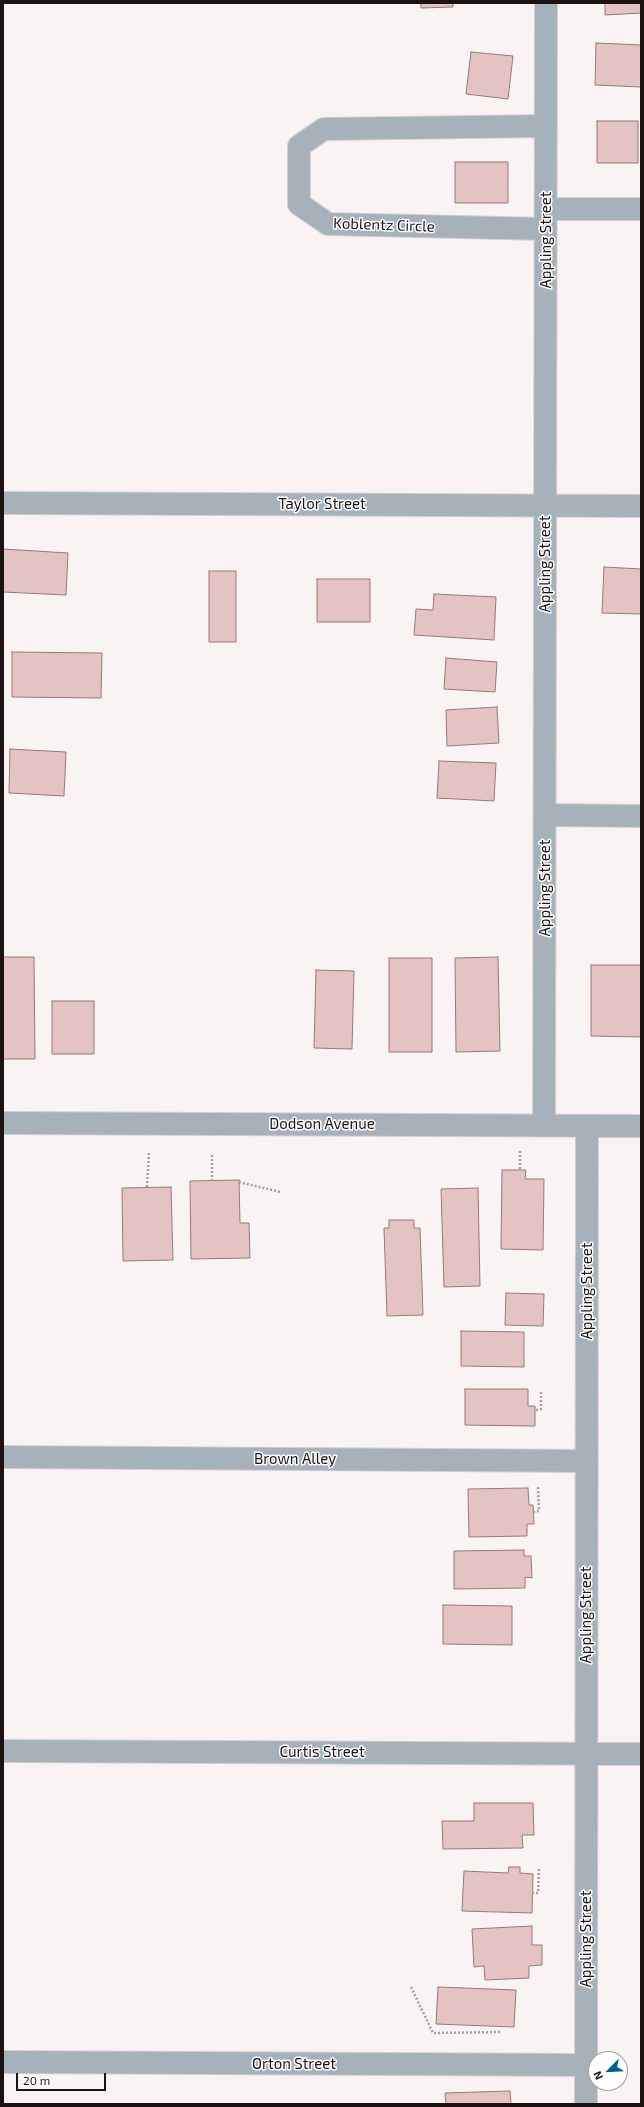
<!DOCTYPE html>
<style>
body{margin:0}
#map{position:relative;width:644px;height:2107px;overflow:hidden;background:#faf3f3;font-family:"Exo 2",sans-serif}
canvas{display:block}
.frame{position:absolute;inset:0;border:4px solid #1d1212;pointer-events:none}
.north{position:absolute;left:588px;top:2051px;width:40px;height:40px;box-sizing:border-box;background:#fff;border:1px solid #a5a0a0;border-radius:50%;rotate:246deg;font-size:11px;font-weight:700;line-height:16px;text-align:center;color:#1d1212}
.north::after{content:'';display:block;margin:auto;width:14px;height:18px;background:#005e8e;clip-path:polygon(50% 0,100% 100%,50% 72%,0 100%)}
.scale{position:absolute;left:16px;top:2073px;width:90px;height:18px;box-sizing:border-box;border:2px solid #1d1212;border-top:0;padding-left:5px;font-size:12px;line-height:14px;white-space:nowrap;color:#1d1212;-webkit-text-stroke:3px #fff;paint-order:stroke}
</style>
<div id="map">
<canvas width="644" height="2107"></canvas>
<div class="frame"></div>
<div class="north">N</div>
<div class="scale">20 m</div>
</div>
<script>
const ctx = document.querySelector('canvas').getContext('2d');
ctx.lineJoin = 'round';
function fill(path, color) { ctx.fillStyle = color; ctx.fill(path, 'evenodd'); }
const toPath = rows => new Path2D(rows.map(r => 'M' + r).join(''));
function strokePath(path, color, width, dash) { ctx.strokeStyle = color; ctx.lineWidth = width; ctx.lineCap = dash ? 'butt' : 'round'; ctx.setLineDash(dash || []); ctx.stroke(path); }
function label(font, color, halo, rows, align = 'center') {
  ctx.font = font + ' "Exo 2",sans-serif'; ctx.lineWidth = 3; ctx.setLineDash([]); ctx.textBaseline = 'middle'; ctx.strokeStyle = halo; ctx.fillStyle = color; for (const [text, x, y, turn = 0] of rows) {
    ctx.save(); ctx.translate(x, y); ctx.rotate((+turn || 0) * Math.PI / 180); ctx.textAlign = isNaN(turn) ? turn : align; if (halo) ctx.strokeText(text, 0, 0); ctx.fillText(text, 0, 0); ctx.restore();
  }
}
const building = toPath([
 [421,3,453,3,453,7,421,8,421,3],
 [605,3,641,3,641,13,605,15,605,3],
 [596,43,641,45,641,87,595,85,596,43],
 [471,52,513,56,508,99,466,94,471,52],
 [597,121,638,121,638,163,597,163,597,121],
 [455,162,508,162,508,203,455,203,455,162],
 [3,549,68,553,66,595,3,592,3,549],
 [604,567,641,569,641,614,602,613,604,567],
 [209,571,236,571,236,642,209,642,209,571],
 [317,579,370,579,370,622,317,622,317,579],
 [434,594,496,597,494,640,414,635,416,609,433,610,434,594],
 [12,652,102,653,101,698,12,697,12,652],
 [446,658,497,662,495,692,444,689,446,658],
 [497,707,499,743,447,746,446,710,497,707],
 [10,749,66,752,64,796,9,793,10,749],
 [439,761,496,763,494,801,437,798,439,761],
 [3,957,34,957,35,1059,3,1059,3,957],
 [498,957,500,1051,456,1052,455,958,498,957],
 [389,958,432,958,432,1052,389,1052,389,958],
 [591,965,641,965,641,1037,591,1036,591,965],
 [316,970,354,971,352,1049,314,1048,316,970],
 [52,1001,94,1001,94,1054,52,1054,52,1001],
 [502,1170,526,1170,525,1179,544,1179,543,1250,501,1249,502,1170],
 [239,1180,240,1223,249,1223,250,1258,191,1259,190,1181,239,1180],
 [171,1187,173,1260,123,1261,122,1188,171,1187],
 [478,1188,480,1286,444,1287,441,1189,478,1188],
 [389,1220,414,1220,414,1228,420,1228,423,1315,387,1316,384,1228,389,1228,389,1220],
 [506,1293,544,1294,543,1326,505,1325,506,1293],
 [461,1331,524,1332,524,1367,461,1366,461,1331],
 [465,1389,528,1389,528,1406,535,1406,535,1426,465,1425,465,1389],
 [528,1488,529,1505,533,1505,534,1524,527,1524,527,1536,469,1537,468,1489,528,1488],
 [524,1550,524,1556,531,1556,532,1578,525,1577,525,1588,454,1589,454,1551,524,1550],
 [443,1605,512,1606,512,1645,443,1644,443,1605],
 [474,1803,533,1803,534,1835,522,1835,523,1848,443,1849,442,1821,474,1821,474,1803],
 [509,1867,520,1867,520,1873,533,1874,532,1913,462,1911,464,1871,508,1873,509,1867],
 [532,1926,532,1945,542,1945,542,1965,529,1966,529,1978,485,1980,484,1966,474,1967,472,1929,532,1926],
 [438,1987,516,1990,514,2027,436,2024,438,1987],
 [510,2091,511,2104,446,2104,445,2093,510,2091]
]);
fill(building, '#e4c3c3');
strokePath(building, '#977979', 1);
const minor = toPath([
 [546,209,641,209],
 [546,229,328,224,299,204,299,146,324,129,546,126],
 [3,503,641,506],
 [545,815,641,816],
 [3,1123,641,1126],
 [544,1126,546,3],
 [3,1457,587,1461],
 [3,1751,641,1754],
 [3,2062,585,2065],
 [586,2104,587,1126]
]);
strokePath(minor, '#d7cfcf', 24);
strokePath(toPath([
 [520,1151,520,1171],
 [212,1181,212,1153],
 [239,1182,280,1192],
 [147,1187,149,1152],
 [536,1410,541,1409,541,1392],
 [533,1512,539,1511,538,1487],
 [532,1893,538,1893,539,1867],
 [411,1987,433,2033,500,2032]
]), '#a79e9e', 2.5, [2, 2]);
strokePath(minor, '#a6b1b9', 22);
label('15px', '#1d1212', '#fff', [
 ["Koblentz Circle",384,225,2],
 ["Appling Street",546,240,-90],
 ["Taylor Street",322,504],
 ["Appling Street",545,564,-90],
 ["Appling Street",545,888,-90],
 ["Dodson Avenue",322,1124],
 ["Appling Street",587,1291,-90],
 ["Brown Alley",295,1459],
 ["Appling Street",586,1615,-90],
 ["Curtis Street",322,1752],
 ["Appling Street",586,1939,-90],
 ["Orton Street",294,2064]
]);
</script>
